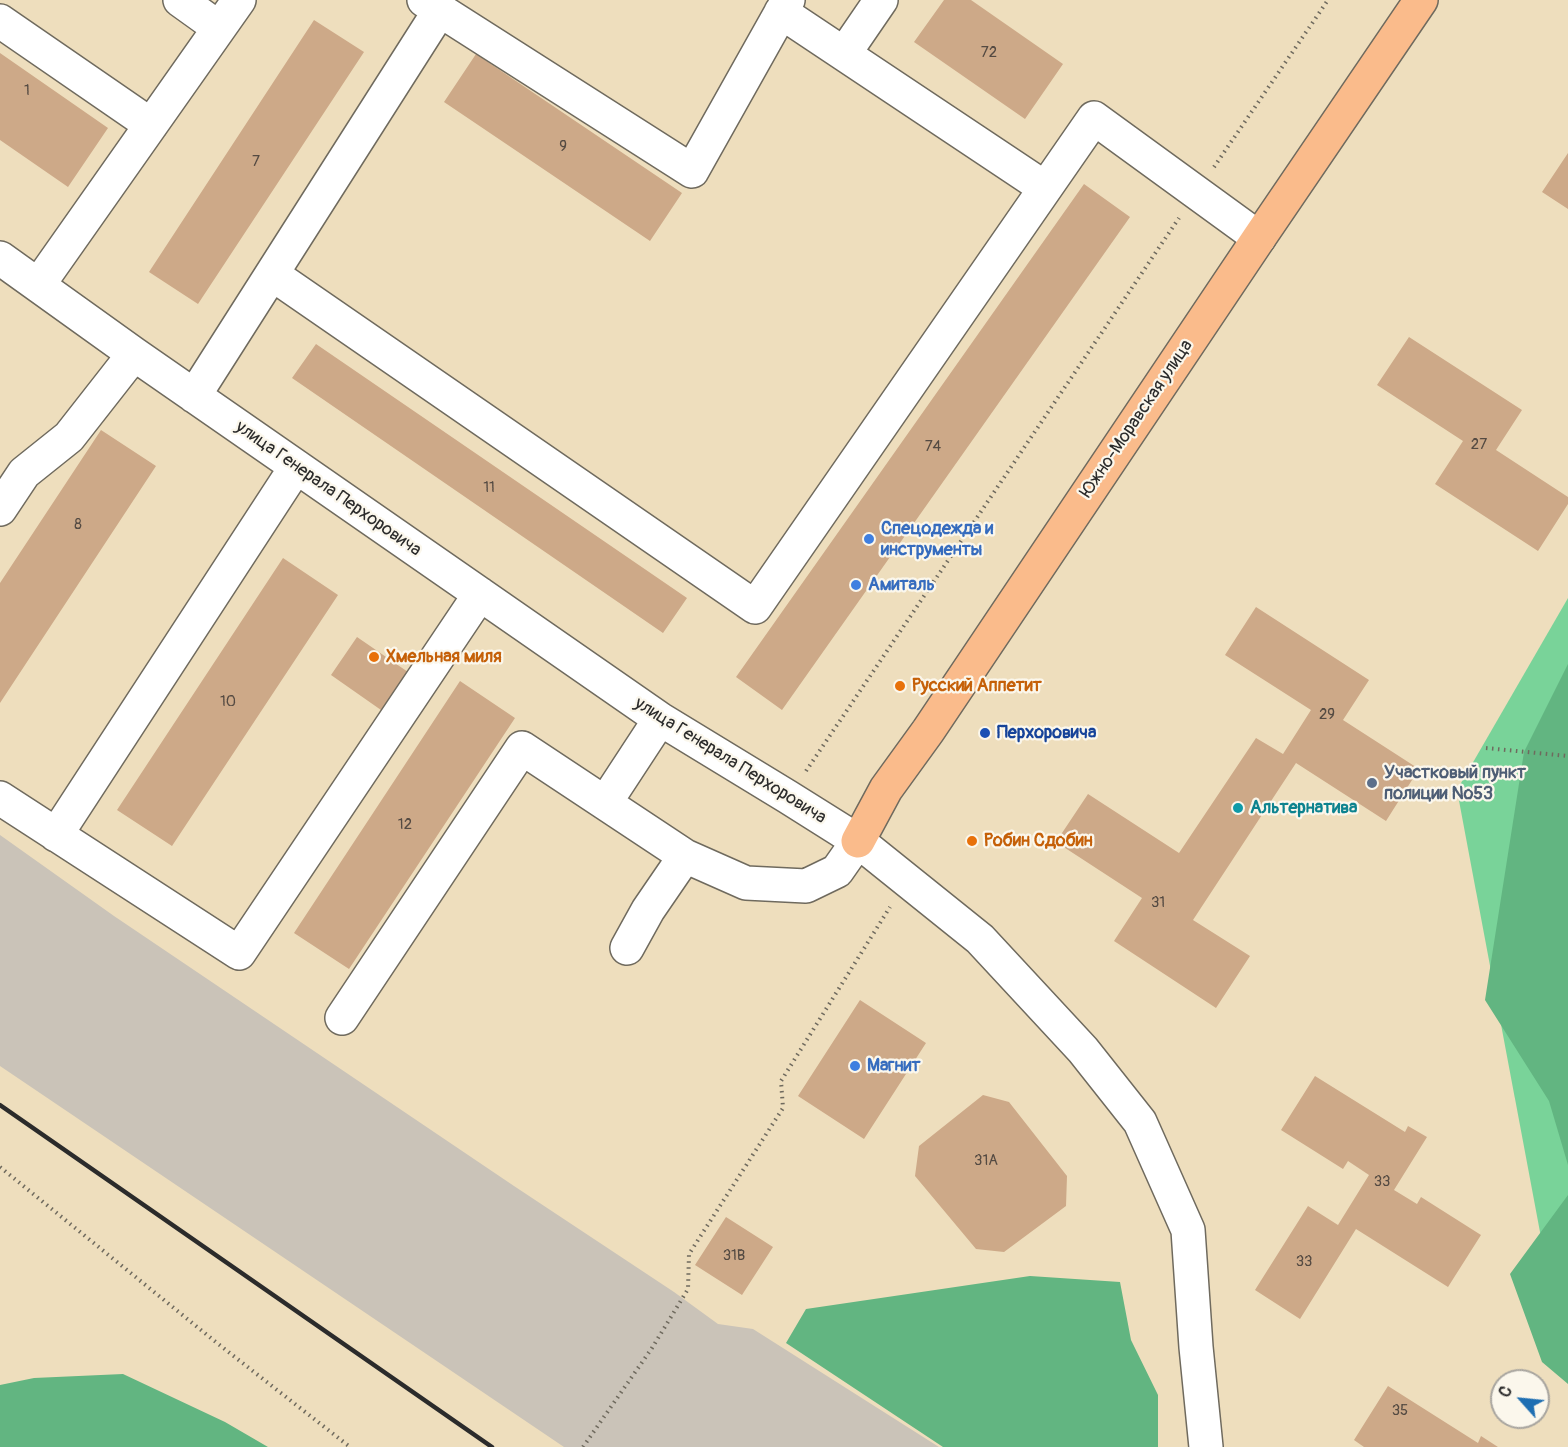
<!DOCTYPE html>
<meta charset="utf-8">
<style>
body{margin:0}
#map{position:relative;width:1568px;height:1447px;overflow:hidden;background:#eedebd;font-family:Pangolin,sans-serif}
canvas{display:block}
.north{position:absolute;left:1490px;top:1369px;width:60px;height:60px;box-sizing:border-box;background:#fbf7ec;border:2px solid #a8a59f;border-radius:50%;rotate:297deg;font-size:16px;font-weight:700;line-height:24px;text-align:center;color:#2b2b2b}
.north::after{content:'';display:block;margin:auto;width:21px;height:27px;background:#1f6fb2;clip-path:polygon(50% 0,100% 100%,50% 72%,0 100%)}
</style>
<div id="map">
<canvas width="1568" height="1447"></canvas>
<div class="north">С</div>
</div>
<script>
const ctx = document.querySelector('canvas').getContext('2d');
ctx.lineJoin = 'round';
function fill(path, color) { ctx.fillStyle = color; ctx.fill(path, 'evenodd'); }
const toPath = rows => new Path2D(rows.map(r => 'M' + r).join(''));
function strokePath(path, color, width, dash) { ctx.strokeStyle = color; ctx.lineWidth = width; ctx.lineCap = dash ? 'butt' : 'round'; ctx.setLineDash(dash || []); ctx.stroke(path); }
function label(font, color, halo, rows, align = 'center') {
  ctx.font = font + ' Pangolin,sans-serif'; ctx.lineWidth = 4.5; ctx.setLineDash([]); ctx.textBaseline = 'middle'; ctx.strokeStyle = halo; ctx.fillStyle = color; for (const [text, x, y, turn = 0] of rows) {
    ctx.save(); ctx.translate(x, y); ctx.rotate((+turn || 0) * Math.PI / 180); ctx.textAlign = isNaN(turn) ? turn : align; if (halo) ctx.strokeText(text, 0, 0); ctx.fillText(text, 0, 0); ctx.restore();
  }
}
fill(toPath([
 [0,835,114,916,514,1186,674,1292,718,1324,753,1329,939,1447,564,1447,0,1066]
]), '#cac3b8');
fill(toPath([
 [1568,598,1568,1381,1457,790]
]), '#79d399');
fill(toPath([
 [1568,664,1568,1165,1549,1101,1485,1000,1524,752],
 [1568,1195,1568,1384,1542,1362,1510,1274],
 [1030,1276,1120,1282,1131,1340,1158,1395,1158,1447,943,1447,786,1343,806,1309],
 [123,1374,225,1422,268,1447,0,1447,0,1385,34,1378]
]), '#62b581');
fill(toPath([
 [944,0,971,0,1063,64,1025,119,914,42],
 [314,20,364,52,198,304,149,272],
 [0,53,108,128,68,187,0,140],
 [476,54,682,193,650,241,444,102],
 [1568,153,1568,209,1542,192],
 [1084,184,1130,217,782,710,736,677],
 [1409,337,1522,410,1496,450,1568,497,1568,504,1538,551,1435,484,1463,441,1377,385],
 [316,344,687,598,663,633,292,378],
 [101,430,156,466,0,703,0,583],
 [283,558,338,595,172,846,117,810],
 [1256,607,1369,680,1343,720,1419,769,1386,821,1296,763,1193,920,1250,956,1216,1008,1114,941,1142,898,1056,842,1088,794,1179,853,1256,738,1283,754,1311,710,1225,655],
 [357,637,408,672,381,710,331,675],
 [460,681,515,718,349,969,294,933],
 [860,1000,926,1043,864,1139,798,1096],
 [1315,1076,1405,1132,1408,1126,1427,1137,1394,1190,1417,1204,1421,1197,1481,1235,1448,1287,1356,1229,1300,1319,1255,1290,1308,1206,1338,1225,1369,1175,1348,1161,1343,1169,1281,1130],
 [983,1095,1009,1102,1067,1176,1066,1206,1004,1252,976,1249,915,1176,919,1146],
 [726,1217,773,1247,742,1295,695,1265],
 [1388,1386,1478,1443,1481,1436,1498,1447,1364,1447,1354,1440]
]), '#cda988');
const minor = toPath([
 [180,0,219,28],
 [424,0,692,171,788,0],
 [781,12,1045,188],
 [0,21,151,125],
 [844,54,881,0],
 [0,258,134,354,660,719,788,797,858,841,980,939,1083,1050,1140,1122,1188,1230,1196,1347,1206,1447],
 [272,274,755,607,1094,118,1259,238],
 [39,284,239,0],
 [194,396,440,10],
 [0,509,24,473,69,437,134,354],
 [0,798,239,953,480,594],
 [605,803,660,719],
 [56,835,296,467],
 [627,948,648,910,685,856],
 [342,1018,522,748,685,856,746,883,806,886,837,871,858,841]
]);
const major = toPath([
 [858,841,886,789,928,731,1259,238,1421,0]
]);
strokePath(minor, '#6f6a5e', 36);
strokePath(major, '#6f6a5e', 36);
strokePath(toPath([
 [1214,167,1328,0],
 [1486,748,1568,756],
 [806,771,1179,218],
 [0,1167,217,1343,350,1447],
 [583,1447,652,1348,688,1289,689,1254,783,1108,781,1081,890,907]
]), '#6f6a5e', 4, [1.5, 4.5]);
strokePath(minor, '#fff', 33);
strokePath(major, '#fabb8b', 33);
strokePath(toPath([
 [0,1105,492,1447]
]), '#2b2b2b', 4.5);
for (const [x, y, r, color] of [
 [869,539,6,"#3f7fe0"],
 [856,585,6,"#3f7fe0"],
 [374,657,6,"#e8710a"],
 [900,686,6,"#e8710a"],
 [985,733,6,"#1a4fb4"],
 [1372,783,6,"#5c6f8a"],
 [1238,808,6,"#0f9aa8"],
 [972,841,6,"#e8710a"],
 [855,1066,6,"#3f7fe0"]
]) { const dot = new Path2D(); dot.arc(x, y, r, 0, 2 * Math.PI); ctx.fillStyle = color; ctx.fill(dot); strokePath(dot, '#fbf7ec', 2); }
label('15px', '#544a42', null, [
 ["72",989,53],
 ["1",27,91],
 ["9",563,147],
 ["7",256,162],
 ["27",1479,445],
 ["74",933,447],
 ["11",489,488],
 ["8",78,525],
 ["10",228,702],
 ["29",1327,715],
 ["12",405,825],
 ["31",1158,903],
 ["31А",986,1161],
 ["33",1382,1182],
 ["31В",734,1256],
 ["33",1304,1262],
 ["35",1400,1411]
]);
label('18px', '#2b2b2b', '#fbf7ec', [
 ["Южно-Моравская улица",1137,419,-56],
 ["улица Генерала Перхоровича",328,489,35],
 ["улица Генерала Перхоровича",730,761,32]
]);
label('bold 18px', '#366cbe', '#fbf7ec', [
 ["Спецодежда и",881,529],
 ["инструменты",881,550],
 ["Амиталь",868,585],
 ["Магнит",867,1066]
], 'left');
label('bold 18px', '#c56008', '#fbf7ec', [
 ["Хмельная миля",386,657],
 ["Русский Аппетит",912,686],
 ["Робин Сдобин",984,841]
], 'left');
label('bold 18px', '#164399', '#fbf7ec', [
 ["Перхоровича",997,733]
], 'left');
label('bold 18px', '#4e5e75', '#fbf7ec', [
 ["Участковый пункт",1384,773],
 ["полиции №53",1384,794]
], 'left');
label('bold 18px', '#0d838f', '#fbf7ec', [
 ["Альтернатива",1250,808]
], 'left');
</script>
